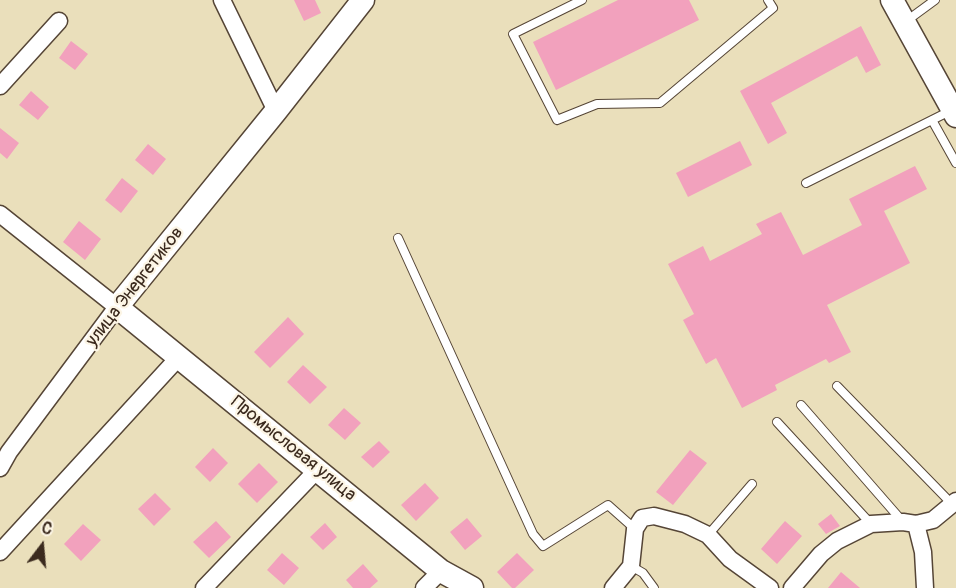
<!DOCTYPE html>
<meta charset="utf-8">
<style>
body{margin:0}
#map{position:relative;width:956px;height:588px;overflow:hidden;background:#eadfbb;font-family:Pangolin,sans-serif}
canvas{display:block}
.north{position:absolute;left:12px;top:516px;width:60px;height:60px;-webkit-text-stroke:4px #fcf5e5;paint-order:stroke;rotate:16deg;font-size:16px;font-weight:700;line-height:24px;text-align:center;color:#3b2a1e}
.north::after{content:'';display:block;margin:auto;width:21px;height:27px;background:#3b2a1e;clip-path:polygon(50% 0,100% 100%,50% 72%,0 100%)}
</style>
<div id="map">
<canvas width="956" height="588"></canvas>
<div class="north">С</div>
</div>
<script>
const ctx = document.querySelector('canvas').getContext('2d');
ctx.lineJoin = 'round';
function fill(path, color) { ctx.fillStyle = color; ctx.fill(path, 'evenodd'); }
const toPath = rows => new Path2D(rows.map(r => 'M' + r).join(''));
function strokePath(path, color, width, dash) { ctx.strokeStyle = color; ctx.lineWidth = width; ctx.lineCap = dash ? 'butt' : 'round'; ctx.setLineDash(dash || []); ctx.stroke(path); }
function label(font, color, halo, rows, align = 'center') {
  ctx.font = font + ' Pangolin,sans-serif'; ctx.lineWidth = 4.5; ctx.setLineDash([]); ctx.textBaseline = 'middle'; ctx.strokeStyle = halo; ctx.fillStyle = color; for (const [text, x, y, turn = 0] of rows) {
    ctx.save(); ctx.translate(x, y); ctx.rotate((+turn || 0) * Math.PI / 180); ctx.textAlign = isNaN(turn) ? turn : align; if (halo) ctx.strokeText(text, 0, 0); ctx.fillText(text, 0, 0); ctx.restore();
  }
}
fill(toPath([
 [294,0,315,0,321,13,304,21],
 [618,0,689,0,699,20,556,90,533,42],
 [861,26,881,65,866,73,857,56,771,103,787,133,768,144,740,91],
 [71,41,88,54,75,70,59,58],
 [31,91,49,107,38,120,19,105],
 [0,128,19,143,7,159,0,153],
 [740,141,752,165,688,197,676,173],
 [148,144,166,159,153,175,135,160],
 [915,166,927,189,884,211,910,263,827,305,851,352,829,363,826,359,775,385,777,390,742,408,716,358,706,364,683,320,694,314,668,264,703,246,710,261,762,234,756,224,781,212,803,255,862,225,849,199],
 [122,178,138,191,121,213,105,200],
 [79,221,101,239,85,260,63,242],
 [288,317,304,334,270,368,254,352],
 [303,365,327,387,310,404,287,382],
 [344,408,361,423,345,440,328,425],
 [379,441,390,452,373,468,361,457],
 [213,448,228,463,210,482,195,467],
 [690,450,707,463,673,505,656,492],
 [259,463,278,482,257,503,238,484],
 [425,483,439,498,416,521,401,505],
 [155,493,171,509,154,526,138,509],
 [831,514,840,526,826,534,818,524],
 [467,518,482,536,465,550,450,532],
 [216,521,231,537,209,558,193,542],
 [785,521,802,536,777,564,761,549],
 [325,523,337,537,323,550,310,537],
 [83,524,101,540,81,561,64,544],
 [282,553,299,568,284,585,267,570],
 [517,553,534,570,515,588,512,588,497,572],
 [363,564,378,581,370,588,353,588,346,580],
 [841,572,860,588,828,588]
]), '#f2a1bd');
const lane = toPath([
 [582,0,513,34,557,120,597,104,660,103,773,8,768,0],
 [905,22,935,0],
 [932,120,956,163],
 [806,183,952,110],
 [398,238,533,534,543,546,608,505,635,529],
 [837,386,952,504],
 [801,405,903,522],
 [777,422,871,524],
 [708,535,752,484],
 [631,566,643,573,654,588]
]);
const street = toPath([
 [222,0,276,111],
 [0,86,59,21],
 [0,214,117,307,9,452,0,468],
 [916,524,923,552,925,588],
 [0,552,179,357],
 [204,588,318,469],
 [424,588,441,571],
 [613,588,631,566,635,529,642,518,654,516,685,524,708,535,730,559,770,588],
 [792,588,821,554,837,541,871,524,903,522,916,524,933,520,956,501]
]);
const secondary = toPath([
 [363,0,276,111,117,307,441,571,472,588],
 [892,0,956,116]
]);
strokePath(lane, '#554536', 10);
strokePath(street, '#554536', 19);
strokePath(secondary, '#554536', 25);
strokePath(lane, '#fff', 8);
strokePath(street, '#fff', 16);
strokePath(secondary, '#fff', 22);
label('18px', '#3b2a1e', '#fcf5e5', [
 ["улица Энергетиков",135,287,-52],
 ["Промысловая улица",293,449,39]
]);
</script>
